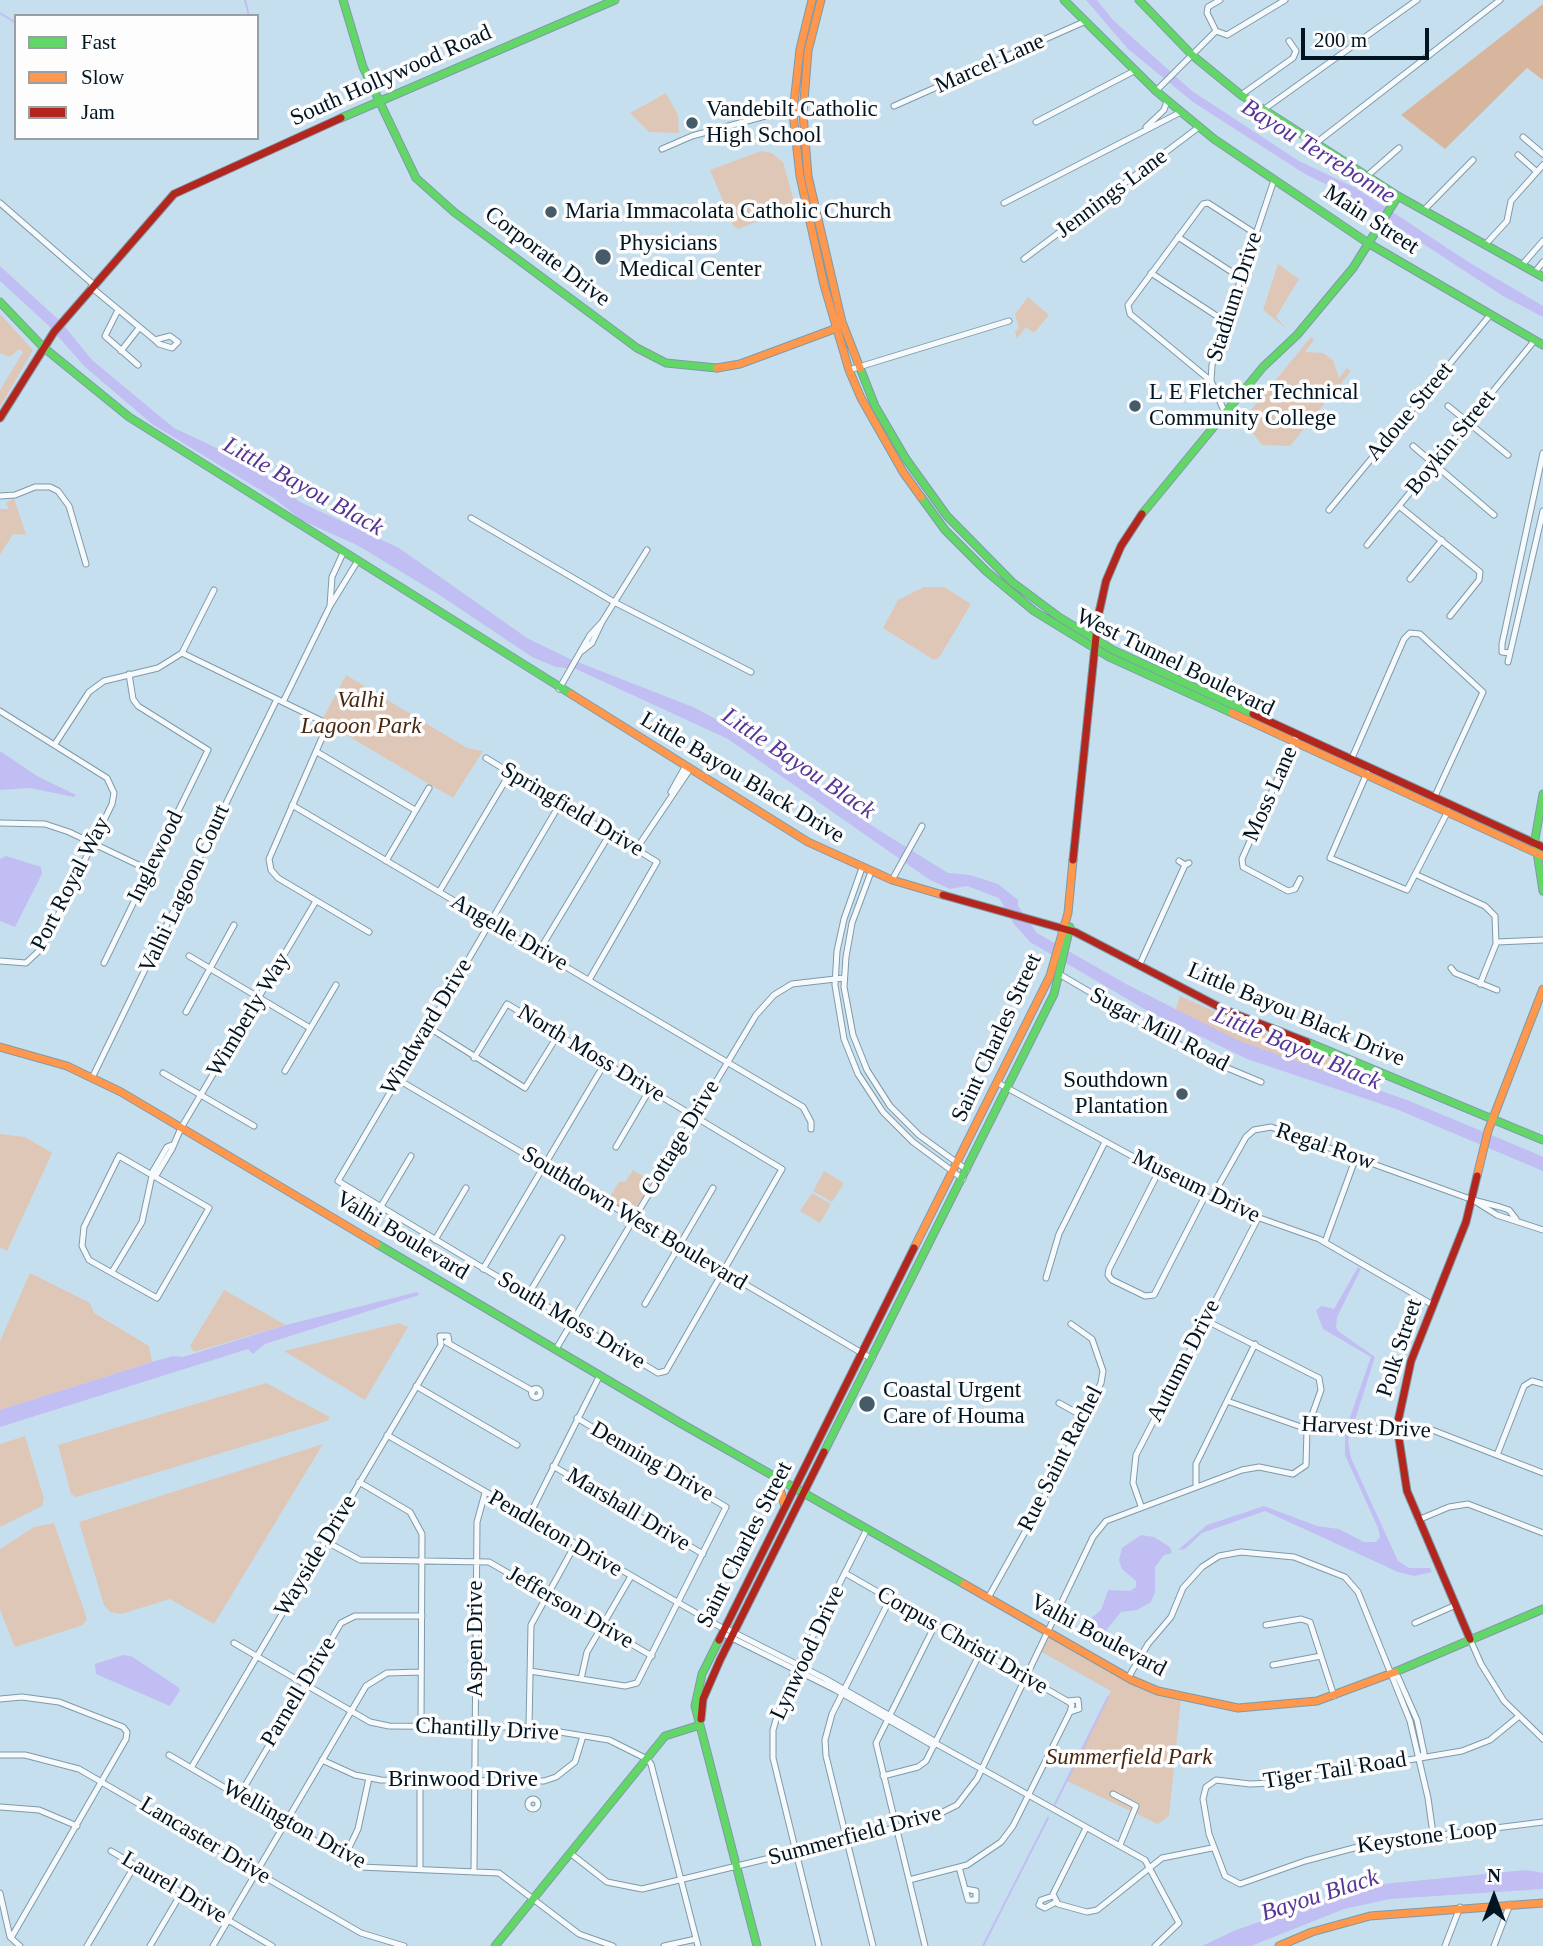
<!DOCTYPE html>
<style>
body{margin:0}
#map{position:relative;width:1543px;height:1946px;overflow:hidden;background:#c6dfee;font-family:"Times New Roman",serif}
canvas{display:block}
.legend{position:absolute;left:14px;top:14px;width:245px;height:126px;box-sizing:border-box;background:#fdfdfd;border:2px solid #98a0a5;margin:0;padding:9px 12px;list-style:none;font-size:21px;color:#001421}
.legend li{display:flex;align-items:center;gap:14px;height:35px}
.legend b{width:35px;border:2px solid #98a0a5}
.north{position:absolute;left:1459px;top:1862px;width:70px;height:70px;-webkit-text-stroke:5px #fdfdfd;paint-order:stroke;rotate:0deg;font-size:19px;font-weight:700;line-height:28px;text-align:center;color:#001421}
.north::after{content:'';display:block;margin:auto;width:24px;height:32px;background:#001421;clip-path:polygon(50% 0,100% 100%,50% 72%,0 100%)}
.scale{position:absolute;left:1301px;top:28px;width:128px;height:32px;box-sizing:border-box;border:4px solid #001421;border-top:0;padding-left:9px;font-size:21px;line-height:24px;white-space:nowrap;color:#001421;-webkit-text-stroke:5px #fdfdfd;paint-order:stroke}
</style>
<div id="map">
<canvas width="1543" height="1946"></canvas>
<ul class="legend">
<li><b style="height:9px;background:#63d668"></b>Fast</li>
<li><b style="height:9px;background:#ff974d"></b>Slow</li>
<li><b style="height:9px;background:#b3261e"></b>Jam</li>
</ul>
<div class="north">N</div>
<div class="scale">200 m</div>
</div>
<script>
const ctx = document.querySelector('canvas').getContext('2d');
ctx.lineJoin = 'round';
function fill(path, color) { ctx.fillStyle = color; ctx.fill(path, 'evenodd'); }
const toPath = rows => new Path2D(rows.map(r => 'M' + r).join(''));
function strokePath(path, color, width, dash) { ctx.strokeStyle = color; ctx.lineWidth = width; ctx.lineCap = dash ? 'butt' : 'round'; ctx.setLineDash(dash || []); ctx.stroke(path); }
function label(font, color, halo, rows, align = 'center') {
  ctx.font = font + ' "Times New Roman",serif'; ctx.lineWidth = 7; ctx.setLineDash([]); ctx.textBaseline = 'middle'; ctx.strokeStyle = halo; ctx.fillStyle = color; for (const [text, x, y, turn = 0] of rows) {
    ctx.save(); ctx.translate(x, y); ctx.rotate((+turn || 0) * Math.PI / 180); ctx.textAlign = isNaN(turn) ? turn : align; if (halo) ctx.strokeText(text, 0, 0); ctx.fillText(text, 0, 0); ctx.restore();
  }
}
fill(toPath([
 [666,93,678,115,679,133,649,132,630,113],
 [761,151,772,153,783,162,795,205,739,229,734,227,710,170],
 [1278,264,1299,279,1276,317,1287,329,1263,310],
 [1028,297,1049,315,1034,333,1026,327,1017,339,1015,331,1019,329,1015,314],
 [0,314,33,350,0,407,0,390,23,352,19,349,10,357,0,353],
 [1311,337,1314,340,1305,352,1323,353,1333,360,1339,378,1347,368,1351,371,1290,446,1262,445,1250,430,1250,420,1244,426,1240,423],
 [14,498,26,535,13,534,0,555,0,509,9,509,6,503],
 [924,587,944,587,971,604,939,658,934,660,883,628,898,600],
 [346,675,467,748,483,751,453,798,331,726,323,718],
 [1180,996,1257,1030,1367,1071,1361,1088,1250,1047,1175,1011],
 [0,1134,25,1137,52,1153,7,1251,0,1247],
 [633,1170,653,1182,632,1213,608,1200,619,1182,626,1181],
 [824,1171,844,1183,832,1202,813,1191],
 [812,1193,831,1204,820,1223,800,1211],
 [30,1273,90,1303,94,1313,149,1346,152,1362,0,1410,0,1341],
 [224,1290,286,1325,194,1352,190,1346],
 [399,1323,408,1327,365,1400,284,1351],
 [266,1383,330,1417,327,1421,76,1497,71,1494,58,1445],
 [25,1436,44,1499,42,1506,0,1527,0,1444],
 [323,1444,214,1624,170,1599,121,1614,110,1612,104,1605,79,1522],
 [54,1523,87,1619,83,1625,15,1647,0,1610,0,1549,34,1527],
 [1047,1632,1120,1673,1181,1699,1169,1816,1158,1824,1067,1781,1111,1691,1040,1651]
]), '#dfc7b8');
fill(toPath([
 [1543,4,1543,80,1527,68,1445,149,1401,115]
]), '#d8b69e');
fill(toPath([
 [1086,0,1097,0,1113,20,1192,91,1299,161,1356,188,1470,263,1543,306,1543,317,1503,296,1350,196,1305,174,1193,102,1128,49],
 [0,266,61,322,92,360,174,428,240,459,286,488,298,501,399,548,527,638,570,659,693,707,727,725,877,829,948,873,970,875,998,884,1018,900,1018,906,1037,933,1126,984,1237,1040,1407,1100,1532,1152,1543,1157,1543,1171,1396,1109,1247,1059,1146,1010,1030,942,1014,924,999,898,967,886,950,889,930,880,728,739,576,669,556,667,532,657,438,594,357,545,301,520,275,499,152,424,84,366,49,326,0,281],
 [0,751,37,776,76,795,74,797,30,788,0,790],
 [6,856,41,867,42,874,15,927,0,921,0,859],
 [1358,1267,1361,1269,1337,1317,1336,1327,1338,1331,1375,1357,1354,1423,1349,1422,1350,1417,1371,1357,1323,1329,1316,1310,1322,1306,1334,1309],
 [417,1292,419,1295,265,1344,253,1354,248,1349,0,1427,0,1410,152,1362,173,1356,183,1357,286,1325],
 [1345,1433,1350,1433,1348,1441,1351,1458,1398,1561,1409,1568,1430,1568,1432,1572,1414,1576,1398,1572,1265,1511,1202,1533,1185,1549,1178,1550,1207,1525,1264,1506,1317,1526,1339,1529,1364,1542,1376,1542,1380,1537,1378,1528,1345,1455],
 [1141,1535,1154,1537,1170,1547,1172,1553,1164,1555,1155,1567,1155,1592,1151,1602,1137,1610,1121,1612,1104,1633,1090,1626,1089,1620,1101,1610,1108,1590,1130,1591,1136,1587,1136,1581,1122,1569,1119,1560,1122,1548],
 [123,1655,131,1656,178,1687,180,1690,170,1706,96,1674,95,1664],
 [1526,1870,1543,1873,1543,1889,1390,1899,1344,1909,1251,1946,1202,1946,1236,1930,1363,1886]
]), '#c1bef3');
strokePath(toPath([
 [245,0,249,16],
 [0,13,16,23],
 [257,46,257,50],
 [1055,1804,1108,1697],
 [983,1946,1048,1818]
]), '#c1bef3', 2);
const street = toPath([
 [1220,0,1208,7,1207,13,1216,31,1227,35,1285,0],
 [1156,91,1216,31],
 [1241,95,1293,58,1296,51,1289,41],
 [894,106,1086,21],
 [1263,110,1417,0],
 [1036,122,1136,70],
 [1146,127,1164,110,1167,101],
 [1523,137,1543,154],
 [1316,143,1500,0],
 [662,149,692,136,769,115,803,113],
 [1518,155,1537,172],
 [1367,176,1399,148],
 [0,203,93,284],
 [1004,203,1181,112],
 [1424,210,1473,160],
 [1178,237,1241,278],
 [1485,245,1507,221,1511,201,1543,165],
 [1024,259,1199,127],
 [1522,265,1543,241],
 [1535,272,1543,262],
 [1151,273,1226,322],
 [91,287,155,340,159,344,172,348,178,342,170,336,155,340],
 [118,310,105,336,138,365],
 [121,351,139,328],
 [849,370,1009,321],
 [1211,381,1130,314,1128,305,1203,204,1208,203,1256,234],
 [1448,406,1508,455],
 [1225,413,1211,381,1212,365,1274,180],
 [1413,446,1494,515],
 [0,496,15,495,35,487,50,487,58,491,69,506,86,564],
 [1399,506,1480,572,1479,580,1450,616],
 [1329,510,1491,314],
 [471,518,614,602,751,672],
 [1367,545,1535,340],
 [1410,579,1442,540],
 [330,606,332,577,343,553],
 [582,651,592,643,602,622,647,550],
 [182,653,328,724,269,859,271,870,278,878,369,932],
 [1510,653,1502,652,1502,644,1543,453],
 [1508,662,1543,511],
 [559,689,590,635,602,622],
 [283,702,330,606,357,562],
 [0,711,107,778,114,793,112,804,42,948,26,963,0,961],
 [1297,735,1242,859,1243,867,1288,891,1295,889,1300,879],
 [55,744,89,692,104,681,158,668,182,653,214,590],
 [317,752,415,810],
 [486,758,657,862,589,980],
 [1352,758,1404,639,1410,633,1420,634,1483,692,1435,796],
 [1367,773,1330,858,1407,890,1448,811],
 [671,792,685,767],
 [292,805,803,1107,811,1122,811,1129],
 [0,823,45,824,69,832,149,870],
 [637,848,690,769],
 [386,861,429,788],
 [1179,861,1185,865,1189,863],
 [862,868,844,919,837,951,835,985,844,1039,858,1074,883,1112,913,1142,963,1179],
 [871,872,852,923,846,957,844,987,853,1035,867,1070,890,1106,919,1135,967,1170],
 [1417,875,1485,906,1495,916,1496,944,1480,984],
 [892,880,922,826],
 [439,892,510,773],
 [1497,942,1543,940],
 [539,951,611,832],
 [189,956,310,1028],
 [104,963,208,750,138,706,133,699,129,674],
 [1139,966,1185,865],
 [1451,968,1455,973,1497,990],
 [1059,974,1201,1057,1261,1082],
 [186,1012,234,925],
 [428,1027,525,1088,558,1035],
 [474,1058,507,1004,782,1169,666,1371,658,1373,338,1181,561,802],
 [285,1071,336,985],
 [163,1073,254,1126],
 [92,1078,277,699],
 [397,1079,872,1359],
 [998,1083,1220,1204,1319,1239,1433,1305],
 [616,1147,650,1089],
 [119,1156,209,1208,157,1298,89,1260,82,1246,84,1227,119,1156],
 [1159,1171,1109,1269,1108,1275,1112,1280,1145,1296,1154,1295,1205,1196],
 [153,1176,157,1174,172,1149,181,1128,316,901],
 [1211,1199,1246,1137,1254,1130,1271,1127,1473,1200,1500,1207,1509,1210,1516,1219],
 [1473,1200,1497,1215,1543,1230],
 [380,1208,411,1156],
 [435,1240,466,1188],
 [1325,1242,1356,1157],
 [483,1269,605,1063],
 [112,1272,142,1222,153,1171,167,1147,172,1145],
 [1046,1278,1059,1234,1105,1142],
 [528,1295,562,1238],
 [645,1304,713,1188],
 [446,1342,533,1391],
 [556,1349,756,1015,774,995,792,984,844,978],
 [416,1386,517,1445],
 '531.5 1393a4.5 4.5 0 1 1 9 0a4.5 4.5 0 1 1-9 0Z',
 [1227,1401,1307,1429,1427,1428,1543,1473],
 [1059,1403,1084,1417],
 [387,1435,724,1629],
 [1497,1455,1524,1386,1532,1381,1543,1384],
 [553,1466,703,1554],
 [359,1482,410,1512,422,1534,421,1726],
 [1196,1486,1196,1464,1255,1344],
 [1141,1506,1133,1483,1136,1455,1257,1220],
 [528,1518,600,1375],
 [1418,1520,1449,1507,1468,1504,1543,1533],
 [325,1541,360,1560,489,1562,652,1656],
 [845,1573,1069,1702,1072,1705,1070,1712],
 [988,1598,1039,1507,1101,1383,1103,1371,1092,1339,1071,1324],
 [1415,1623,1456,1605],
 [1266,1625,1301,1619,1310,1622,1334,1696],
 [725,1628,824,1678,936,1742],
 [722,1633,836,1690,934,1746],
 [1470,1639,1481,1664,1504,1701,1543,1739],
 [234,1643,370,1722,389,1726,529,1727,609,1740,647,1759,651,1764,698,1946],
 [1273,1665,1321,1656],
 [530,1671,625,1686,637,1683,726,1507,577,1418],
 [1392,1672,1398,1677,1417,1720,1424,1753,1420,1758],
 [1128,1678,1148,1644,1171,1617,1183,1588,1202,1567,1219,1556,1241,1552,1294,1557,1345,1577,1358,1592,1410,1721,1428,1798,1433,1834],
 [581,1679,587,1652,630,1578],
 [0,1699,22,1697,59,1702,123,1727,127,1732,126,1739,11,1938],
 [1518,1717,1490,1740,1462,1751,1271,1783,1250,1784,1216,1780,1206,1787,1203,1799,1209,1834,1225,1876,1240,1884,1305,1861,1369,1844,1543,1822],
 [529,1727,531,1625,575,1545],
 [935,1743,1145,1860,1179,1923,1155,1946],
 [0,1755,25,1755,79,1769,361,1933,404,1946],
 [169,1755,360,1867,499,1873,579,1934,613,1946],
 [322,1760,355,1775,381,1780,544,1781,556,1777,575,1762,583,1736],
 [191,1768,441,1345,440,1336,448,1336,449,1342],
 [883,1776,918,1767,926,1761,981,1651],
 [1113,1794,1136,1806,1120,1845],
 [239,1796,341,1623,355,1616,422,1616],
 '528 1804a5 5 0 1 1 10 0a5 5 0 1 1-10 0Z',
 [0,1807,39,1810,77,1826],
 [1086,1828,1053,1894,1058,1904,1087,1912,1097,1910,1162,1858,1212,1848],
 [111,1851,272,1946],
 [570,1853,607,1882,642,1889,927,1820,957,1805,977,1779,1093,1537,1106,1521,1242,1470,1259,1467,1293,1474,1306,1465,1307,1429,1321,1390,1319,1378,1205,1320],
 [344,1858,358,1829,369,1778],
 [959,1867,968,1900,976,1900,976,1891,965,1889],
 [420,1870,420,1781],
 [474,1870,477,1522,485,1493],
 [909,1880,967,1865,1001,1842,1013,1826,1070,1712,1079,1709,1078,1700,1067,1701],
 [0,1893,10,1937,20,1946],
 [1053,1896,1041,1900,1039,1905,1045,1908,1056,1902],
 [87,1946,135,1865],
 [150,1946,182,1892],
 [213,1946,366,1686,387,1673,421,1672],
 [664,1946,696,1939],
 [819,1946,773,1758,773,1730,784,1693,867,1529],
 [873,1946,826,1756,825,1740,832,1714,890,1599],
 [925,1946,876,1743,935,1625],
 [1445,1946,1460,1907],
 [1494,1946,1510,1904]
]);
const fast = toPath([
 [343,0,363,67,416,178,454,212,637,348,666,363,717,368],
 [1064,0,1156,91,1214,139,1368,243,1543,345],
 [1139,0,1192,55,1241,95,1398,196,1543,277],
 [341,118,615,0],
 [0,302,43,347,129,417,571,694],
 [860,368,875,406,906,459,947,516,1012,582,1059,617,1113,650,1253,714],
 [921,497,945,530,986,571,1034,611,1109,657,1232,713],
 [1142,514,1263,367,1297,335,1353,268,1398,196],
 [1543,794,1535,839,1543,891],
 [1307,1042,1543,1140],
 [377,1244,682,1424,964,1584],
 [824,1452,1054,994,1070,927],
 [719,1640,702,1674,695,1706,757,1946],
 [1395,1672,1543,1609],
 [495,1946,665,1736,700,1725]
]);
const slow = toPath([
 [812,0,800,49,793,113,800,176,824,285,849,370,861,398,903,472,921,497],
 [821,0,808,51,803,113,808,176,842,322,860,368],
 [717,368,740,364,837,328],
 [571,694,808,842,892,880,943,895],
 [1232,713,1543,856],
 [0,1047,67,1066,121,1092,377,1244],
 [1477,1176,1488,1131,1543,989],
 [914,1248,1050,976,1068,913,1073,860],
 [777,1478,785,1507],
 [964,1584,1132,1680,1158,1691,1238,1708,1317,1701,1395,1672],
 [1279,1946,1312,1932,1370,1916,1543,1903]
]);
const jam = toPath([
 [0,418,54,332,174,194,341,118],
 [1253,714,1543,847],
 [1073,860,1098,617,1106,581,1121,546,1142,514],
 [943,895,1075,932,1225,1010,1307,1042],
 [1470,1639,1407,1491,1397,1426,1411,1361,1466,1222,1477,1176],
 [719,1640,914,1248],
 [701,1719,703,1699,720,1660,824,1452]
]);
strokePath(street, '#7e9aa9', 7);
strokePath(fast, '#7e9aa9', 9);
strokePath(slow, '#7e9aa9', 9);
strokePath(jam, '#7e9aa9', 9);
strokePath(street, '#f6fafc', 5);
strokePath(fast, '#63d668', 7);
strokePath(slow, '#ff974d', 7);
strokePath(jam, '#b3261e', 7);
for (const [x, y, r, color] of [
 [692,123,7,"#455b69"],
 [551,212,7,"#455b69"],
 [603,257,9,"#455b69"],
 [1135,406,7,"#455b69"],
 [1182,1094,7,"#455b69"],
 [867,1404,9,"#455b69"]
]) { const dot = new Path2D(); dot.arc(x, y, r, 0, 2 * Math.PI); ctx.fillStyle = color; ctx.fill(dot); strokePath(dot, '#fdfdfd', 2.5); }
label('23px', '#001421', '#fdfdfd', [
 ["Marcel Lane",990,64,-24],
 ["South Hollywood Road",391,76,-24],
 ["Jennings Lane",1112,194,-37],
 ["Main Street",1371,220,33],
 ["Corporate Drive",547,257,37],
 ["Stadium Drive",1235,297,-72],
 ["Adoue Street",1410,412,-50],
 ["Boykin Street",1451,443,-51],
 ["West Tunnel Boulevard",1175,663,26],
 ["Little Bayou Black Drive",742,778,31],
 ["Moss Lane",1271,794,-66],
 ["Springfield Drive",572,810,31],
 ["Inglewood",156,857,-64],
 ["Port Royal Way",71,884,-63],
 ["Valhi Lagoon Court",185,889,-65],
 ["Angelle Drive",509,933,30],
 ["Wimberly Way",249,1015,-59],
 ["Little Bayou Black Drive",1296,1015,23],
 ["Windward Drive",427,1027,-59],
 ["Sugar Mill Road",1159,1030,28],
 ["Saint Charles Street",997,1038,-65],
 ["North Moss Drive",591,1054,31],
 ["Cottage Drive",681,1138,-59],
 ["Regal Row",1325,1147,19],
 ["Museum Drive",1196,1187,26],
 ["Southdown West Boulevard",634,1219,31],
 ["Valhi Boulevard",402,1236,31],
 ["South Moss Drive",571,1321,31],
 ["Polk Street",1400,1348,-72],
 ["Autumn Drive",1184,1361,-63],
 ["Harvest Drive",1366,1428,3],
 ["Rue Saint Rachel",1061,1459,-63],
 ["Denning Drive",652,1462,30],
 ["Marshall Drive",628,1510,31],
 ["Pendleton Drive",555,1534,30],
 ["Saint Charles Street",745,1545,-63],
 ["Wayside Drive",316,1556,-59],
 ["Jefferson Drive",570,1608,30],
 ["Valhi Boulevard",1098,1636,28],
 ["Aspen Drive",476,1639,-90],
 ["Corpus Christi Drive",962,1641,30],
 ["Lynwood Drive",808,1653,-65],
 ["Parnell Drive",299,1692,-59],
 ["Chantilly Drive",487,1730,3],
 ["Tiger Tail Road",1335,1771,-9],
 ["Brinwood Drive",463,1780],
 ["Wellington Drive",294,1825,29],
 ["Summerfield Drive",855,1836,-15],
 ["Keystone Loop",1427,1837,-8],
 ["Lancaster Drive",205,1841,31],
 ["Laurel Drive",174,1888,31]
]);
label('23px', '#001421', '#fdfdfd', [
 ["Vandebilt Catholic",706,110],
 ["High School",706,136],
 ["Maria Immacolata Catholic Church",565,212],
 ["Physicians",619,244],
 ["Medical Center",619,270],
 ["L E Fletcher Technical",1149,393],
 ["Community College",1149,419],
 ["Southdown",1168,1081,"right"],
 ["Plantation",1168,1107,"right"],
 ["Coastal Urgent",883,1391],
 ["Care of Houma",883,1417]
], 'left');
label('italic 23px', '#492810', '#fdfdfd', [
 ["Valhi",361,701],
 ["Lagoon Park",361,727],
 ["Summerfield Park",1129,1758]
]);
label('italic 24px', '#553496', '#fdfdfd', [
 ["Bayou Terrebonne",1318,152,32],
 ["Little Bayou Black",303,487,29],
 ["Little Bayou Black",798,764,34],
 ["Little Bayou Black",1297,1049,23],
 ["Bayou Black",1320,1896,-18]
]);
</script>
